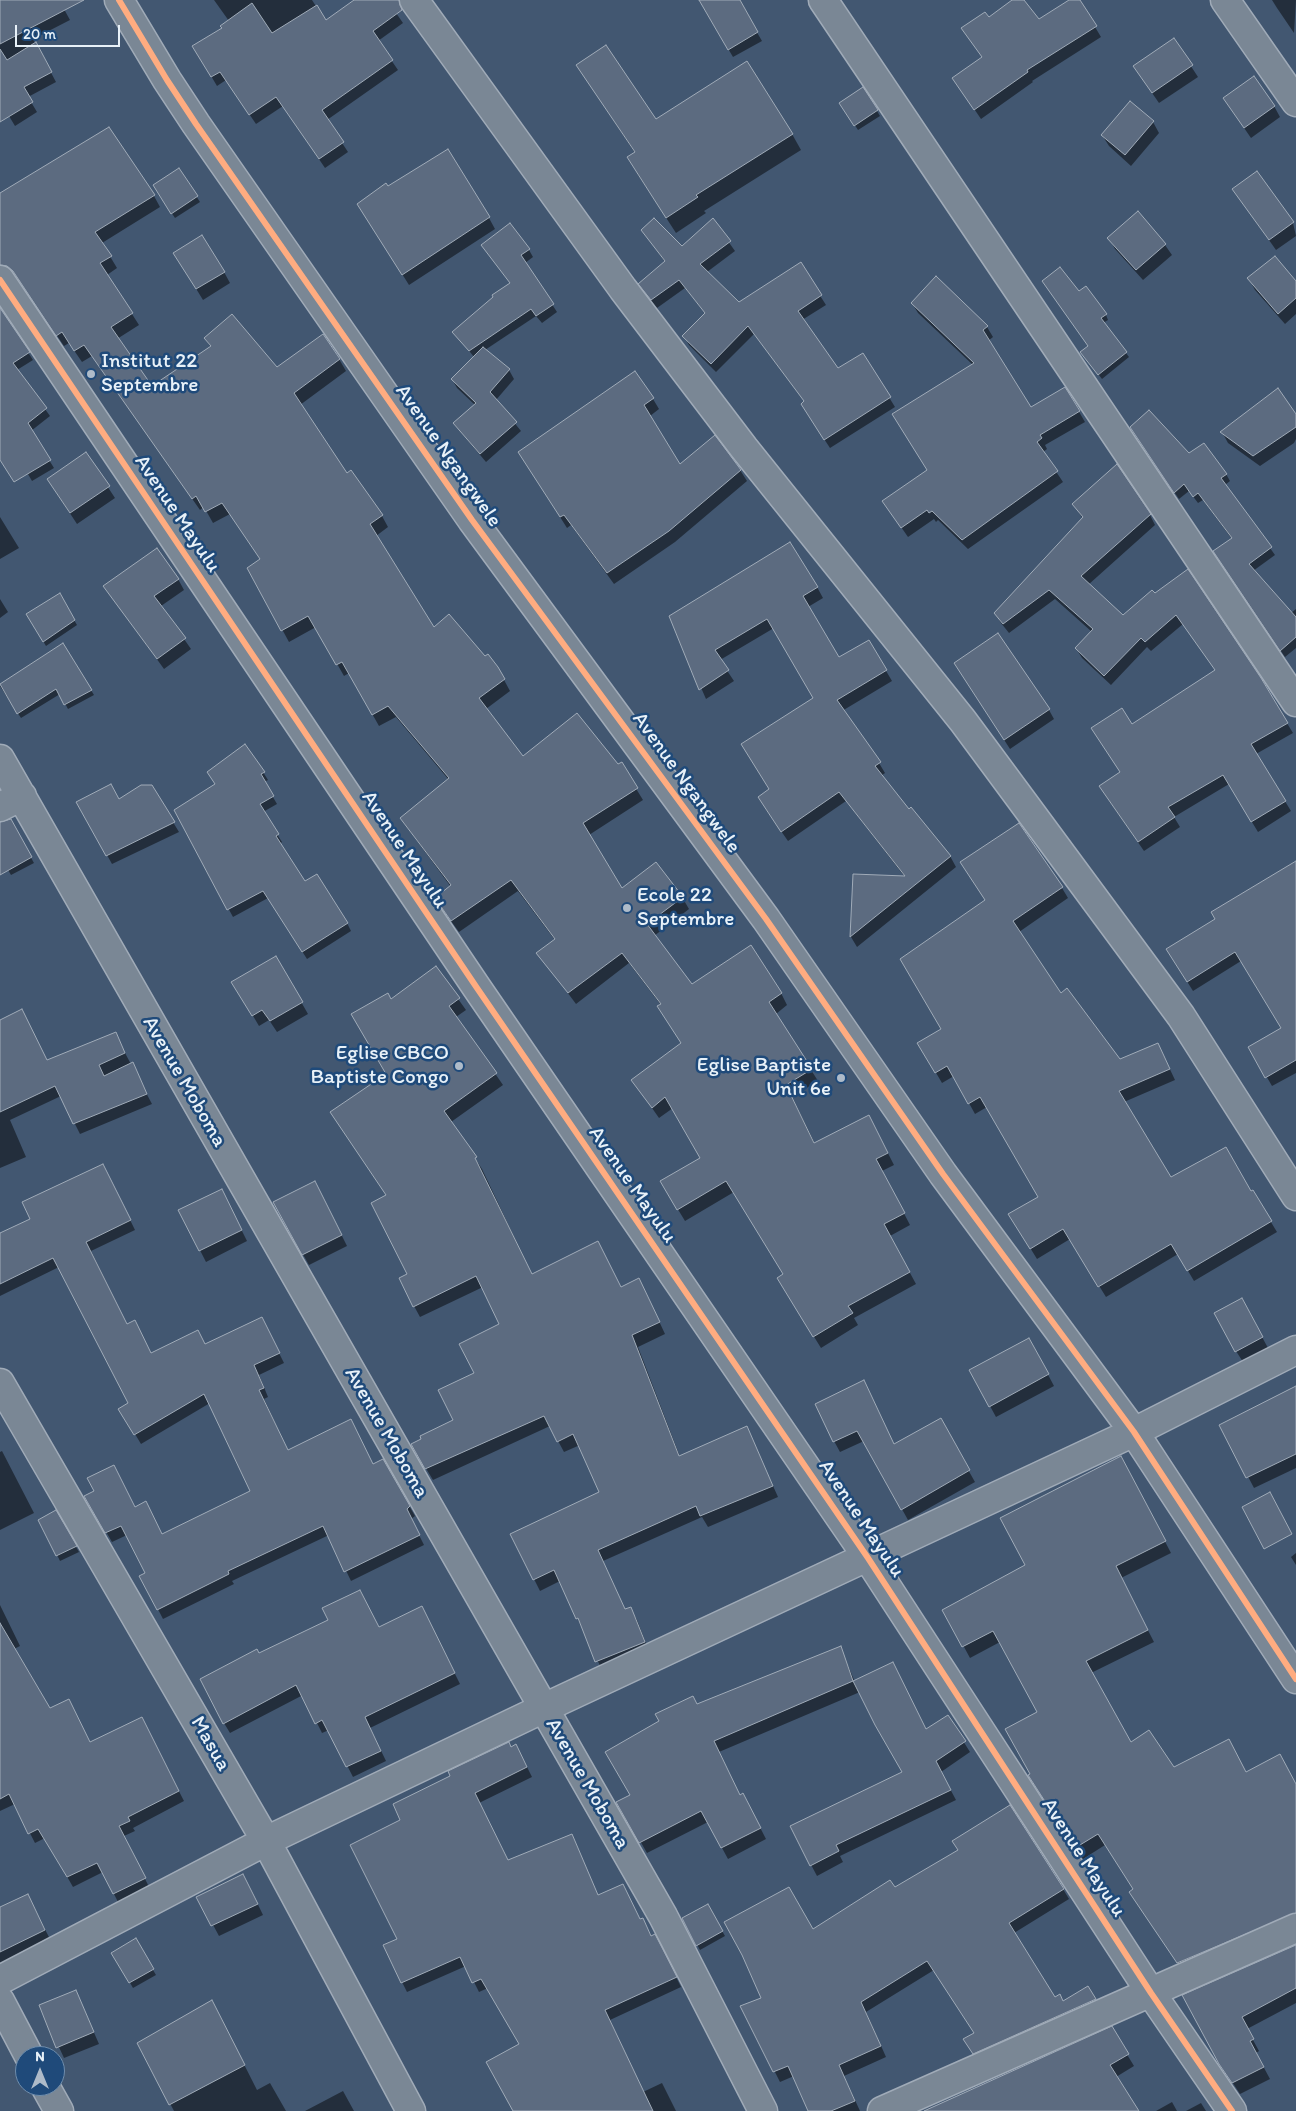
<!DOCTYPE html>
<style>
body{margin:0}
#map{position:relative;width:1296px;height:2111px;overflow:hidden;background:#425771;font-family:Itim,sans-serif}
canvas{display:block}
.north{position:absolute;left:15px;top:2046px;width:50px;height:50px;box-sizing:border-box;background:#1f4a7a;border:1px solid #6f8dac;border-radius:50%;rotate:0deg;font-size:14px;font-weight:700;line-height:20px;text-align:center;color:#e8f1f8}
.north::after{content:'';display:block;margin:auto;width:18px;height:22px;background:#aebbc9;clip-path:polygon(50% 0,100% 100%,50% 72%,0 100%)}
.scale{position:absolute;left:15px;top:25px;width:105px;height:22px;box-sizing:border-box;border:2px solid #e8f1f8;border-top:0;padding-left:6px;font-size:15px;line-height:18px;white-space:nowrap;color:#e8f1f8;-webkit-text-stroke:4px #1f4a7a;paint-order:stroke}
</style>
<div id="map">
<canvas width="1296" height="2111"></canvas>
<div class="north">N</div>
<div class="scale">20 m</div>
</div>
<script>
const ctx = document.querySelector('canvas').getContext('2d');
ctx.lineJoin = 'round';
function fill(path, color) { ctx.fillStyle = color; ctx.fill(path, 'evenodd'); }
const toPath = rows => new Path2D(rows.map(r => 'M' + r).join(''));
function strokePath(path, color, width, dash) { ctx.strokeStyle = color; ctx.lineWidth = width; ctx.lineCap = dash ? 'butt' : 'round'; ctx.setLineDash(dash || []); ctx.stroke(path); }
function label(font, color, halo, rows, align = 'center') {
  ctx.font = font + ' Itim,sans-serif'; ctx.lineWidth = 5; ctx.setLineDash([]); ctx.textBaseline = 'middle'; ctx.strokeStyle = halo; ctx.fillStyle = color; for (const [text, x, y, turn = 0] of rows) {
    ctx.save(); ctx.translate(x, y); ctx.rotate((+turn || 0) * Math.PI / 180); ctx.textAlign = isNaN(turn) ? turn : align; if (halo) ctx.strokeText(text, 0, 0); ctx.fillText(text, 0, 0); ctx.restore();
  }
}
fill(toPath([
 [0,0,59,0,70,20,33,39,56,82,28,97,37,112,15,126,0,101],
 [214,0,312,0,326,22,356,0,387,0,403,23,378,41,398,70,327,120,348,152,325,168,283,106,256,124,226,80,217,86,194,47,224,29,229,21],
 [704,0,738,0,762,41,733,57,704,8],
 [1014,0,1022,0,1038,20,1071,0,1079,0,1101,37,1032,81,1033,82,981,119,960,88,983,58,963,29,989,19],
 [1272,0,1296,0,1294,33,1277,8],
 [1174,40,1198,77,1159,103,1141,77],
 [578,66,656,121,792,134,801,150,704,211,706,213,676,233,637,173,635,153],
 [1274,106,1280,117,1251,138,1231,109],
 [844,108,877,111,880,116,858,130],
 [1153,122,1159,133,1131,166,1109,146,1102,135],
 [179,170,200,202,175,218,157,191],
 [388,187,489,218,495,229,409,285,365,215],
 [1233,189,1293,223,1296,236,1276,250],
 [0,194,154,196,160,207,102,243,117,268,107,275,139,325,117,339,151,388,211,347,205,338,277,369,339,359,346,371,300,405,347,475,382,516,388,527,376,536,434,629,497,667,510,691,486,709,523,758,618,766,621,764,643,800,589,835,622,890,682,897,689,909,654,936,691,985,781,993,787,1005,776,1014,818,1081,792,1097,815,1144,875,1128,894,1165,882,1171,910,1225,890,1236,916,1284,854,1318,858,1325,821,1348,785,1290,784,1275,734,1192,685,1221,668,1193,702,1159,673,1108,659,1118,633,1081,682,1044,661,1005,629,963,576,1004,538,953,555,940,518,891,459,932,443,910,451,887,401,819,449,780,396,717,379,726,349,673,344,676,316,627,289,642,249,569,261,560,230,514,213,523,204,507,200,510,92,356,82,362,69,343,64,346,25,288,0,231],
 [713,220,735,251,707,272,739,304,800,264,826,305,802,320,837,370,863,355,895,407,830,448,807,413,805,402,754,334,716,372,689,345,684,336,706,314,685,288,657,308,645,293,665,262,643,230,682,247],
 [1109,238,1165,245,1172,255,1143,280,1115,249],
 [482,245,529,250,533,257,525,263,557,312,542,323,536,316,485,350,509,370,514,379,496,400,521,431,486,462,454,424,475,405,457,388,452,379,474,357,454,332,511,284],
 [181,264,224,272,230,283,203,300],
 [1249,279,1296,283,1296,314,1285,324,1255,290],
 [1079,293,1106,315,1108,320,1103,323,1129,357,1102,379,1082,353,1089,346],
 [912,303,987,327,993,337,988,341,1031,408,1071,398,1085,422,1045,445,1047,449,1043,452,1063,482,968,549,938,520,936,522,934,519,908,537,890,511,929,471,973,365,918,313],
 [0,310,33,360,17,370,50,416,31,431,54,468,32,481,0,426],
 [1277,390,1296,416,1296,439,1294,443,1260,466,1228,443,1222,432],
 [653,399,659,409,650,416,680,466,740,470,747,481,675,542,614,584,571,525,567,528,526,463],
 [1136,435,1188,455,1226,474,1230,481,1225,485,1275,555,1253,571,1291,613,1296,609,1296,648,1285,657,1219,559,1232,539,1203,500,1198,503,1189,491,1179,499],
 [86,454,115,498,77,524,48,480],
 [1074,504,1150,515,1155,525,1088,585,1123,617,1152,591,1260,679,1293,733,1256,754,1291,811,1258,832,1229,784,1174,817,1180,827,1144,851,1106,796,1121,773,1216,671,1183,624,1151,651,1147,647,1111,685,1082,658,1076,648,1092,632,1055,599,1009,633,1001,623,995,613,1083,519],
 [0,517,19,548,0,559],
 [178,579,184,590,161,606,191,649,164,669,104,586],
 [817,587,823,598,808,607,839,659,869,642,892,681,842,711,879,763,885,773,881,776,908,811,950,856,956,867,857,947,851,937,854,876,905,877,846,801,788,841,765,808,770,790,815,698,774,628,720,660,734,681,706,699,670,617],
 [59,595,77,625,46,646,27,614],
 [0,599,8,612,0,618],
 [63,645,94,695,68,709,60,694,21,718,0,686],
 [961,673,1049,710,1054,719,1010,749],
 [263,772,268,780,264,782,277,804,263,812,282,842,280,844,305,883,347,923,351,931,307,959,268,898,233,917,175,811],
 [151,786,179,832,112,864,78,803,119,801],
 [10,821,34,863,11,875,0,856,0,827],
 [1296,862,1296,1073,1272,1086,1250,1048,1282,1029,1241,961,1193,991,1173,959,1216,919],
 [1062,888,1068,898,1019,932,1060,994,1119,1061,1158,1044,1175,1080,1124,1102,1170,1179,1252,1191,1277,1232,1194,1281,1178,1254,1106,1297,1070,1239,1037,1259,1016,1225,1040,1197,987,1107,975,1114,954,1076,942,1083,925,1054,942,1030,902,960],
 [276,958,308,1014,277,1032,269,1020,259,1026,233,982],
 [436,968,466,1010,456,1017,503,1085,451,1122,482,1169,532,1275,645,1291,665,1334,638,1347,680,1457,747,1428,778,1497,708,1527,702,1517,603,1561,625,1610,630,1608,637,1620,650,1654,603,1672,560,1581,540,1591,512,1535,600,1493,580,1445,564,1452,550,1426,433,1480,412,1445,455,1421,475,1374,501,1324,483,1287,420,1317,414,1306,409,1275,387,1196,338,1123,387,1075,391,1001],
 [0,1021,47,1062,115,1034,152,1104,80,1134,61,1096,10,1120,26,1157,0,1168],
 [108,1175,135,1230,91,1251,127,1325,151,1354,205,1345,266,1327,284,1363,259,1375,268,1397,264,1399,288,1451,373,1465,382,1460,415,1516,411,1519,424,1545,351,1581,329,1535,232,1581,234,1584,163,1619,141,1576,147,1574,127,1535,112,1542,86,1497,95,1492,135,1508,162,1535,252,1492,210,1403,141,1444,120,1409,130,1404,59,1267,0,1296,0,1235,32,1220],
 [321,1194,347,1246,309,1265,274,1203],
 [227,1201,247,1241,206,1262,180,1211],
 [1248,1311,1268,1348,1243,1362,1236,1351],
 [1035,1350,1054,1386,996,1417,990,1406],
 [864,1382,894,1445,940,1420,975,1482,908,1520,864,1441,840,1452,834,1441],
 [1296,1388,1296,1468,1254,1488,1221,1425],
 [2,1451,34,1513,0,1530,0,1452],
 [1127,1469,1171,1553,1121,1578,1154,1642,1091,1673,1131,1744,1173,1769,1246,1773,1296,1786,1296,1925,1185,1974,1137,1903,1134,1889,1105,1845,1083,1859,1036,1787,1032,1774,1038,1712,1000,1642,970,1658,944,1610,1026,1566],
 [55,1512,79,1552,60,1561,40,1520],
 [1296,1553,1296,1565,1291,1557],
 [0,1605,20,1646,14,1649,50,1710,90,1743,147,1729,184,1801,133,1828,135,1831,124,1836,150,1889,119,1904,103,1872,73,1887,45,1838,35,1843,15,1804,0,1811],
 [427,1618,460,1684,370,1728,386,1761,353,1777,329,1730,322,1733,303,1695,230,1733,224,1723,259,1654,330,1620,379,1629],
 [840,1647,855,1682,926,1730,948,1717,970,1752,941,1772,956,1800,840,1856,843,1862,817,1876,791,1827,904,1773,860,1692,719,1752,740,1796,749,1806,766,1839,728,1859,708,1822,647,1853,618,1802,632,1795,697,1706],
 [510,1748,521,1755,532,1777,479,1803,508,1861,572,1835,598,1896,623,1885,640,1920,642,1919,652,1937,660,1945,681,1987,610,2020,643,2092,662,2083,676,2111,514,2111,521,2044,488,1988,479,1992,466,1966,407,1992,384,1946,399,1939,402,1820],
 [249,1886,263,1915,219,1936,198,1897],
 [894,1888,1063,1889,1069,1899,1014,1933,1055,1999,1063,2002,1087,1987,1100,2010,979,2063,965,2040,975,2034,934,1970,866,2012,886,2057,844,2076,860,2111,809,2111,794,2076,780,2082,742,2007,763,1998,812,1931],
 [707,1905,725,1936,700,1950,683,1919],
 [33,1906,51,1941,0,1966,0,1909],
 [135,1940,156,1975,133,1988,113,1953],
 [1296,1946,1296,2003,1247,2029,1259,2051,1256,2053,1270,2079,1240,2094,1220,2063,1184,1996],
 [81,2003,99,2044,64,2058,40,2006],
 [217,2011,257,2090,270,2083,286,2111,174,2111,138,2043],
 [1111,2028,1134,2066,1116,2077,1137,2111,959,2111],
 [343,2091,354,2111,305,2111],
 [1172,2102,1177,2111,1156,2111],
 [1201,2103,1206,2111,1186,2111]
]), '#0007');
const building = toPath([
 [0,0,84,0,0,44,0,0],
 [354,0,399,0,402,10,373,31,393,60,322,110,344,142,319,159,276,97,249,115,220,72,211,77,192,46,222,28,220,26,252,3,272,33,317,5,326,20,354,0],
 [699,0,740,0,758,32,728,50,699,0],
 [1012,0,1024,0,1039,19,1069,0,1080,0,1097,26,1027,70,1028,72,974,110,952,78,982,57,961,28,985,12,989,17,1012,0],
 [1174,38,1193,65,1152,93,1133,66,1174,38],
 [36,42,52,72,24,87,33,102,0,122,0,49,7,60,36,42],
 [606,45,656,119,747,61,793,134,696,195,698,197,666,218,627,157,635,152,576,65,606,45],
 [1254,76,1275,106,1244,128,1223,98,1254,76],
 [863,87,878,110,854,126,839,103,863,87],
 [1130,101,1154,121,1125,155,1101,135,1130,101],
 [109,127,155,195,95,232,112,256,100,263,133,313,111,327,152,386,211,346,204,338,232,314,277,367,323,334,340,359,294,393,347,473,351,470,383,515,370,524,434,627,449,614,485,656,488,654,498,667,505,679,479,698,523,756,577,713,618,764,622,762,638,788,583,823,622,888,656,862,683,897,647,924,692,984,751,945,782,993,769,1002,812,1069,786,1085,814,1143,869,1115,888,1153,876,1159,905,1213,884,1224,910,1272,848,1306,853,1313,813,1337,777,1278,783,1274,726,1181,677,1210,660,1181,700,1158,665,1097,652,1108,631,1080,681,1043,657,1006,661,1004,622,953,568,993,536,953,555,939,511,880,451,921,435,898,451,885,400,818,449,778,388,706,372,715,342,662,336,665,308,616,281,631,247,568,260,559,222,503,205,512,196,496,192,499,84,345,74,351,62,332,56,336,13,271,7,266,0,265,0,193,109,127],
 [448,149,490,217,402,275,357,204,386,183,388,186,448,149],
 [179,168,198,196,171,214,153,185,179,168],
 [1257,171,1294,222,1269,240,1232,189,1257,171],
 [1138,211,1166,244,1136,270,1107,238,1138,211],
 [654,218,682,246,713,218,731,241,700,264,739,302,801,262,822,295,798,311,838,368,863,353,891,397,824,440,801,404,804,401,748,326,711,364,682,336,705,313,679,280,651,300,638,284,665,261,641,230,654,218],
 [510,223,530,249,521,255,554,304,536,316,531,309,469,351,452,332,493,297,492,295,510,283,481,245,510,223],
 [202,235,225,272,196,289,173,253,202,235],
 [1275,256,1296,281,1296,298,1278,314,1247,278,1275,256],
 [1060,267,1079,291,1086,286,1107,314,1101,318,1127,352,1098,375,1080,352,1088,346,1042,281,1060,267],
 [936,276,988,326,983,330,1031,407,1065,387,1080,411,1040,435,1042,438,1037,442,1058,471,962,540,932,511,929,513,927,510,901,528,882,501,927,470,892,414,974,363,911,303,936,276],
 [0,308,30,352,13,363,47,408,28,423,51,460,14,482,0,460,0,308],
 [483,347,510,369,490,392,517,422,480,454,453,423,476,403,451,379,483,347],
 [635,371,654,398,644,405,680,464,715,435,741,470,669,531,607,573,564,515,560,517,518,452,635,371],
 [1278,388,1296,414,1296,427,1253,456,1220,432,1278,388],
 [1149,410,1189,453,1204,443,1227,474,1221,478,1272,547,1249,564,1296,617,1296,637,1280,651,1213,551,1232,538,1198,493,1193,497,1184,484,1174,493,1130,427,1149,410],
 [86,452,110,486,70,513,47,479,86,452],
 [1117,464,1151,514,1081,576,1123,615,1152,590,1155,593,1188,569,1261,678,1288,723,1251,744,1286,801,1251,822,1223,775,1168,807,1175,817,1138,842,1099,786,1120,772,1091,728,1122,708,1132,724,1215,670,1176,615,1145,642,1141,638,1104,676,1075,648,1093,629,1049,590,1003,624,994,613,1083,517,1072,504,1117,464],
 [790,542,818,587,803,596,839,657,869,640,887,670,837,700,881,762,875,766,909,809,911,807,951,856,850,937,853,874,905,876,839,792,781,832,758,797,769,789,741,744,813,698,767,619,715,650,729,670,699,690,669,616,790,542],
 [157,548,179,579,154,596,186,638,157,659,103,586,157,548],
 [60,593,75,620,43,642,26,614,60,593],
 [998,633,1050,709,1004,740,954,663,998,633],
 [63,643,92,690,64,705,56,689,17,714,0,684,63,643],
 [245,744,265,772,261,774,274,796,260,804,279,834,276,836,305,881,317,874,348,923,302,952,263,891,227,910,174,810,215,784,207,772,245,744],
 [111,784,119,799,141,785,152,785,175,822,106,856,76,802,111,784],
 [11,819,32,857,0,875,0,822,11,819],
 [1019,823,1063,887,1013,921,1061,993,1067,988,1120,1059,1158,1043,1170,1069,1119,1091,1171,1177,1226,1147,1251,1191,1253,1190,1272,1221,1187,1271,1171,1244,1098,1287,1063,1229,1030,1249,1008,1214,1038,1197,980,1097,968,1104,947,1066,935,1073,917,1043,941,1029,900,959,985,900,960,862,1019,823],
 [1296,861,1296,1060,1265,1078,1248,1047,1281,1028,1235,952,1187,982,1166,949,1215,919,1211,912,1296,861],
 [276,956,303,1002,270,1021,262,1010,252,1016,231,982,276,956],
 [436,966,460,998,449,1006,497,1073,444,1111,477,1157,475,1158,532,1274,598,1241,621,1287,639,1278,660,1322,632,1335,679,1456,747,1426,773,1486,700,1516,696,1506,598,1550,625,1609,631,1607,645,1642,595,1662,578,1618,576,1619,554,1570,533,1580,510,1534,599,1492,573,1434,557,1442,544,1416,425,1469,411,1444,421,1439,420,1436,453,1420,438,1390,474,1373,459,1344,499,1324,476,1276,413,1307,399,1278,407,1274,371,1203,386,1195,330,1112,386,1074,351,1014,388,993,391,999,436,966],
 [22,1009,47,1060,116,1032,125,1053,99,1065,104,1076,133,1062,147,1094,73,1124,55,1086,0,1112,0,1020,22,1009],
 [103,1164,131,1220,86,1242,127,1324,135,1320,151,1353,198,1330,205,1344,262,1317,280,1353,254,1365,264,1388,259,1390,288,1450,351,1419,373,1464,383,1459,410,1506,407,1509,420,1535,344,1572,323,1526,228,1571,229,1574,157,1610,139,1576,145,1573,121,1526,105,1533,84,1496,94,1491,87,1478,114,1465,135,1507,146,1501,162,1534,250,1491,204,1394,134,1435,118,1409,128,1403,53,1258,0,1284,0,1233,30,1219,22,1202,103,1164],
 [315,1181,342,1235,302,1255,273,1202,315,1181],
 [222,1189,242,1230,199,1251,178,1210,222,1189],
 [1242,1298,1263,1337,1235,1352,1214,1313,1242,1298],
 [1029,1338,1049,1374,989,1407,969,1370,1029,1338],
 [864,1380,894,1444,941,1418,970,1470,901,1510,857,1431,833,1442,815,1404,864,1380],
 [1296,1386,1296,1454,1246,1478,1219,1425,1296,1386],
 [1121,1456,1166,1541,1116,1566,1148,1630,1086,1661,1131,1742,1149,1730,1174,1767,1229,1739,1246,1772,1280,1754,1296,1784,1296,1913,1177,1963,1129,1892,1133,1889,1098,1834,1075,1848,1028,1775,1030,1774,1005,1729,1037,1712,993,1631,962,1647,942,1610,1025,1565,1000,1518,1121,1456],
 [1270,1492,1292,1534,1264,1549,1242,1507,1270,1492],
 [56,1510,77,1546,56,1556,38,1520,56,1510],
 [360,1590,379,1627,422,1606,455,1673,365,1717,381,1751,346,1767,322,1720,315,1724,296,1685,223,1724,200,1679,257,1649,259,1653,328,1620,322,1608,360,1590],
 [0,1623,50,1708,69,1699,90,1742,142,1717,179,1791,128,1817,130,1821,119,1826,146,1878,113,1894,97,1863,67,1877,38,1829,28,1834,9,1794,0,1799,0,1623],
 [841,1646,853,1681,714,1741,740,1795,743,1793,761,1828,721,1848,701,1811,639,1843,616,1802,630,1795,605,1752,659,1721,655,1714,693,1696,697,1704,841,1646],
 [893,1662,926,1729,948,1715,966,1741,936,1761,951,1790,836,1845,839,1851,810,1866,790,1826,902,1772,875,1725,853,1681,893,1662],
 [509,1742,511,1747,516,1744,527,1767,475,1793,508,1860,572,1834,598,1895,623,1884,640,1919,643,1918,651,1936,655,1934,677,1977,605,2010,653,2111,513,2111,486,2062,519,2044,481,1979,472,1983,460,1957,401,1983,383,1945,397,1939,350,1845,400,1820,393,1804,450,1776,448,1771,509,1742],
 [1010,1805,1064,1889,1009,1923,1055,1997,1060,1994,1063,2001,1088,1986,1096,1999,973,2054,963,2039,974,2033,927,1961,861,2002,881,2046,839,2065,855,2101,831,2111,808,2111,788,2066,773,2072,740,2006,761,1998,742,1955,724,1922,789,1887,813,1929,890,1880,895,1887,958,1850,952,1841,1010,1805],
 [243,1874,258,1904,211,1926,196,1897,243,1874],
 [28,1894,45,1930,0,1952,0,1907,28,1894],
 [708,1904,723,1931,696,1946,682,1918,708,1904],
 [136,1938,154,1969,129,1983,111,1953,136,1938],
 [1296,1945,1296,1988,1242,2017,1254,2039,1250,2041,1264,2067,1232,2083,1219,2064,1182,1995,1296,1945],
 [76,1990,94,2032,56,2048,39,2005,76,1990],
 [212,2000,245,2065,169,2105,137,2043,212,2000],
 [1112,2026,1129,2054,1110,2065,1139,2111,924,2111,1112,2026]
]);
fill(building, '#5c6b80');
strokePath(building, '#a0abb8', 1);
const minor = toPath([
 [119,0,167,80,196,124,472,520,766,919,943,1174,1134,1432,1296,1679],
 [414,0,623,289,744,448,963,721,1034,817,1181,1016,1296,1196],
 [823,0,1296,702],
 [1225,0,1296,102],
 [0,280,477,988,868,1558,1151,1993,1232,2111],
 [0,759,663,1916,763,2111],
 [0,807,22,796],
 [0,1383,266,1841,411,2111],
 [0,1980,266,1841,544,1708,1134,1432,1296,1350],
 [0,2001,29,2056],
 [45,2086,59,2111],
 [882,2111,1296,1928]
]);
strokePath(minor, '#a0abb8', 31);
strokePath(minor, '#7a8795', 28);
strokePath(toPath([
 [119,0,167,80,196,124,472,520,766,919,943,1174,1134,1432,1296,1679],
 [0,280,477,988,868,1558,1151,1993,1232,2111]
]), '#ffac80', 6);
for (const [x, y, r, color] of [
 [91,374,5,"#aebbc9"],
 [627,908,5,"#aebbc9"],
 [459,1066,5,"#aebbc9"],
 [841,1078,5,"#aebbc9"]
]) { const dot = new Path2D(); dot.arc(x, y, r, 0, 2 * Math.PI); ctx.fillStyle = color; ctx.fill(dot); strokePath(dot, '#1f4a7a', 2); }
label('21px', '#e8f1f8', '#1f4a7a', [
 ["Institut 22",101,362],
 ["Septembre",101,386],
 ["Ecole 22",637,896],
 ["Septembre",637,920],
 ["Eglise CBCO",449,1054,"right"],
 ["Baptiste Congo",449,1078,"right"],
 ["Eglise Baptiste",831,1066,"right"],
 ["Unit 6e",831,1090,"right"]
], 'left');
label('21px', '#e8f1f8', '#1f4a7a', [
 ["Avenue Ngangwele",448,456,55],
 ["Avenue Mayulu",177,514,56],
 ["Avenue Ngangwele",686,783,54],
 ["Avenue Mayulu",404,850,56],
 ["Avenue Moboma",184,1082,60],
 ["Avenue Mayulu",632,1185,55],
 ["Avenue Moboma",386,1433,60],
 ["Avenue Mayulu",861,1519,56],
 ["Masua",210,1744,60],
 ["Avenue Moboma",587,1784,60],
 ["Avenue Mayulu",1083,1858,57]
]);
</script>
